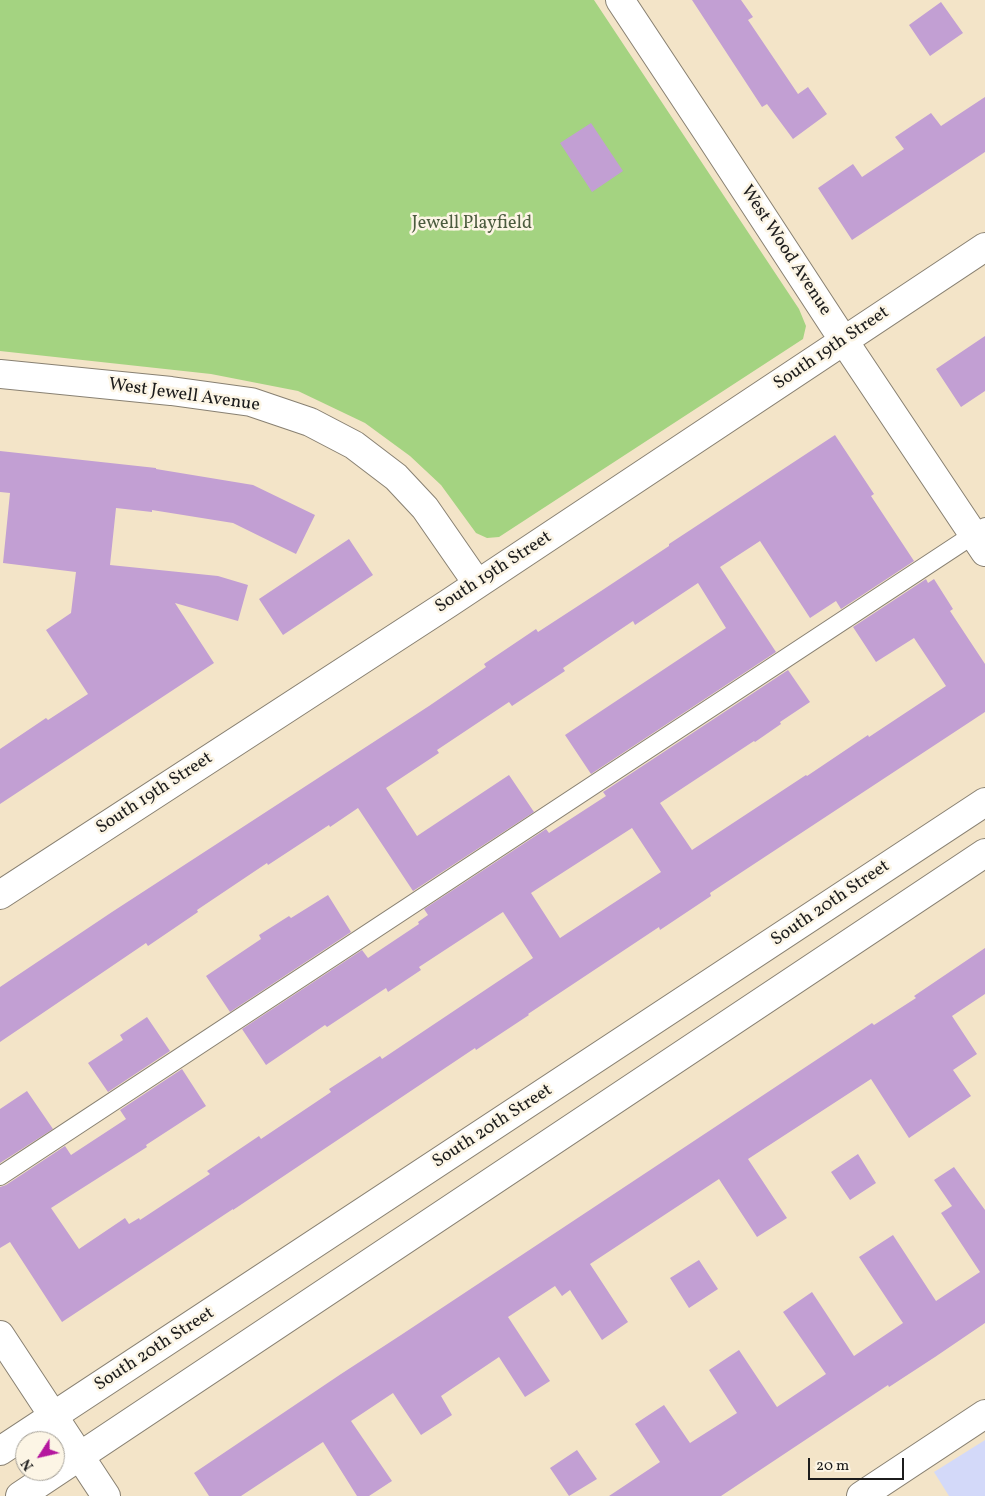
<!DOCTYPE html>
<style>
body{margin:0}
#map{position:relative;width:985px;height:1496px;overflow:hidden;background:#f3e4c8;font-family:Vollkorn,serif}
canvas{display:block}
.north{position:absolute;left:15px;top:1431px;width:50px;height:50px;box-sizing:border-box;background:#fcf5e5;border:1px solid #a29e95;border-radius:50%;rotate:235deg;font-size:14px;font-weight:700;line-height:20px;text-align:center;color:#1c1c1c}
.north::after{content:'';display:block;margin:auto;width:18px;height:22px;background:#b5179e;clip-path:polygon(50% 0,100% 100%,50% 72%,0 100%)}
.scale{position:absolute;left:808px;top:1458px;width:96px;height:22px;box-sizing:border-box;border:2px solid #1c1c1c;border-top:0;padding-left:6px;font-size:15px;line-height:18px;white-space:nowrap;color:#1c1c1c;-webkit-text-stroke:4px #fcf5e5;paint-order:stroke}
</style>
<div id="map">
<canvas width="985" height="1496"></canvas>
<div class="north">N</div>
<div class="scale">20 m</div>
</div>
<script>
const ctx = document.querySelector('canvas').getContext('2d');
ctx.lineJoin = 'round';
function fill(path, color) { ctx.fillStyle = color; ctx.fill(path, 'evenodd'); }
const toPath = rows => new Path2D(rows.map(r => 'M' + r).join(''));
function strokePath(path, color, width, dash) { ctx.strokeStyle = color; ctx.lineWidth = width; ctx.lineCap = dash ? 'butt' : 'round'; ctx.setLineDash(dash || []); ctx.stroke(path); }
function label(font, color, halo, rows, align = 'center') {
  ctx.font = font + ' Vollkorn,serif'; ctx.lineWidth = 5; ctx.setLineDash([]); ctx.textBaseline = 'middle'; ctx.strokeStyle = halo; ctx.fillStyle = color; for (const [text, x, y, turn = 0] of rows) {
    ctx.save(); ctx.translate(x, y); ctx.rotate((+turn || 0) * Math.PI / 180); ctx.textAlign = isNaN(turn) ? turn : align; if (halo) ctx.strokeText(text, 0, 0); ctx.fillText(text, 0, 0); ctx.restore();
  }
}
fill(toPath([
 [985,1440,985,1496,949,1496,934,1472]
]), '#d3d9f9');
fill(toPath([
 [0,0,594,0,799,309,806,326,803,339,499,537,487,538,476,533,441,485,410,456,365,423,298,391,211,374,0,351]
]), '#a4d381');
fill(toPath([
 [692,0,741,0,753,17,748,20,798,94,808,87,827,114,793,139,767,104,762,107],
 [941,2,963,33,930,56,909,25],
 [985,97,985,152,852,240,818,188,853,164,862,177,904,149,895,137,931,113,941,126],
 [591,123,623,171,592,192,560,143],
 [985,336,985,391,961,407,936,369],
 [835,435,874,494,871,496,914,561,841,609,836,601,810,618,760,541,720,567,776,652,591,774,565,735,726,628,698,583,635,625,633,621,563,668,565,671,512,706,509,702,437,750,439,753,386,788,417,836,509,775,534,812,413,891,358,808,330,827,329,825,268,865,267,863,197,910,198,912,148,946,146,943,0,1042,0,987,112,912,429,706,486,667,484,664,536,629,538,632,601,591,669,546,669,544],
 [0,451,156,468,156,469,253,485,315,515,296,554,233,523,152,510,152,512,116,508,110,565,218,576,248,585,238,621,175,603,214,663,0,804,0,749,46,718,48,720,88,694,46,630,71,613,76,572,3,563,10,493,0,492],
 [349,539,373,575,283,635,259,599],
 [926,579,928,583,934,579,953,609,950,611,985,664,985,712,710,893,711,896,660,930,659,927,528,1014,529,1015,476,1050,475,1048,233,1210,233,1209,62,1322,10,1242,0,1248,0,1187,6,1185,65,1146,71,1155,126,1119,120,1110,182,1069,206,1106,146,1145,147,1147,51,1208,79,1249,125,1218,129,1224,139,1218,140,1220,210,1174,207,1171,259,1136,261,1139,331,1092,329,1089,380,1056,382,1059,533,958,503,912,419,967,421,970,388,992,386,988,327,1027,325,1025,266,1065,242,1029,362,950,368,958,419,924,418,922,428,915,424,909,546,829,549,833,606,796,603,792,788,670,810,702,780,722,781,724,755,742,754,741,660,803,692,850,806,775,807,776,868,735,869,737,946,686,914,638,876,662,853,627],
 [632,828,661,872,560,938,531,893],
 [328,895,351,932,230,1012,206,976,261,939,259,935,289,916,291,918],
 [985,948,985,994,952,1016,977,1054,953,1070,971,1096,909,1138,871,1079,748,1159,787,1218,757,1237,719,1179,590,1264,628,1322,602,1340,570,1290,562,1296,555,1286,508,1317,550,1381,525,1397,499,1357,441,1396,452,1415,421,1435,393,1393,351,1421,392,1481,369,1496,357,1496,323,1442,241,1496,209,1496,194,1473,341,1374,401,1335,857,1033,872,1023,874,1025,916,998,914,996],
 [147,1017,170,1051,108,1092,88,1063,123,1040,120,1035],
 [27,1091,53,1129,0,1163,0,1109],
 [858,1154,876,1183,850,1200,831,1172],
 [954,1167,985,1210,985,1323,935,1357,889,1387,888,1385,721,1496,609,1496,660,1462,635,1424,664,1405,690,1443,737,1413,709,1370,739,1350,777,1407,826,1374,783,1312,812,1292,854,1356,903,1323,859,1257,893,1235,936,1301,980,1272,941,1213,952,1206,934,1180],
 [699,1260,718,1289,689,1308,670,1278],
 [577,1450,597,1479,569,1496,550,1468]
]), '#c29fd3');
const service = toPath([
 [0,1176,985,527]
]);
const minor = toPath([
 [620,0,710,136,844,341,985,552],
 [0,374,171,391,251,402,310,422,354,445,396,477,425,508,477,583],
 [0,895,449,603,985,247],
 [0,1335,106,1496],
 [861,1496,985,1414]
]);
const tertiary = toPath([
 [0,1451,985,802],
 [20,1496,985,853]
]);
strokePath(service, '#888072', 20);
strokePath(minor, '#888072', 30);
strokePath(tertiary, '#888072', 30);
strokePath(service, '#fff', 18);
strokePath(minor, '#fff', 28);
strokePath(tertiary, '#fff', 28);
label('18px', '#4c5c3f', '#fcf5e5', [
 ["Jewell Playfield",472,225]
]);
label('18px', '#1c1c1c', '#fcf5e5', [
 ["West Wood Avenue",785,251,57],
 ["South 19th Street",832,349,-34],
 ["West Jewell Avenue",184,396,8],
 ["South 19th Street",494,573,-33],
 ["South 19th Street",155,794,-33],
 ["South 20th Street",831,904,-34],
 ["South 20th Street",493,1127,-33],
 ["South 20th Street",155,1350,-33]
]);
</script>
